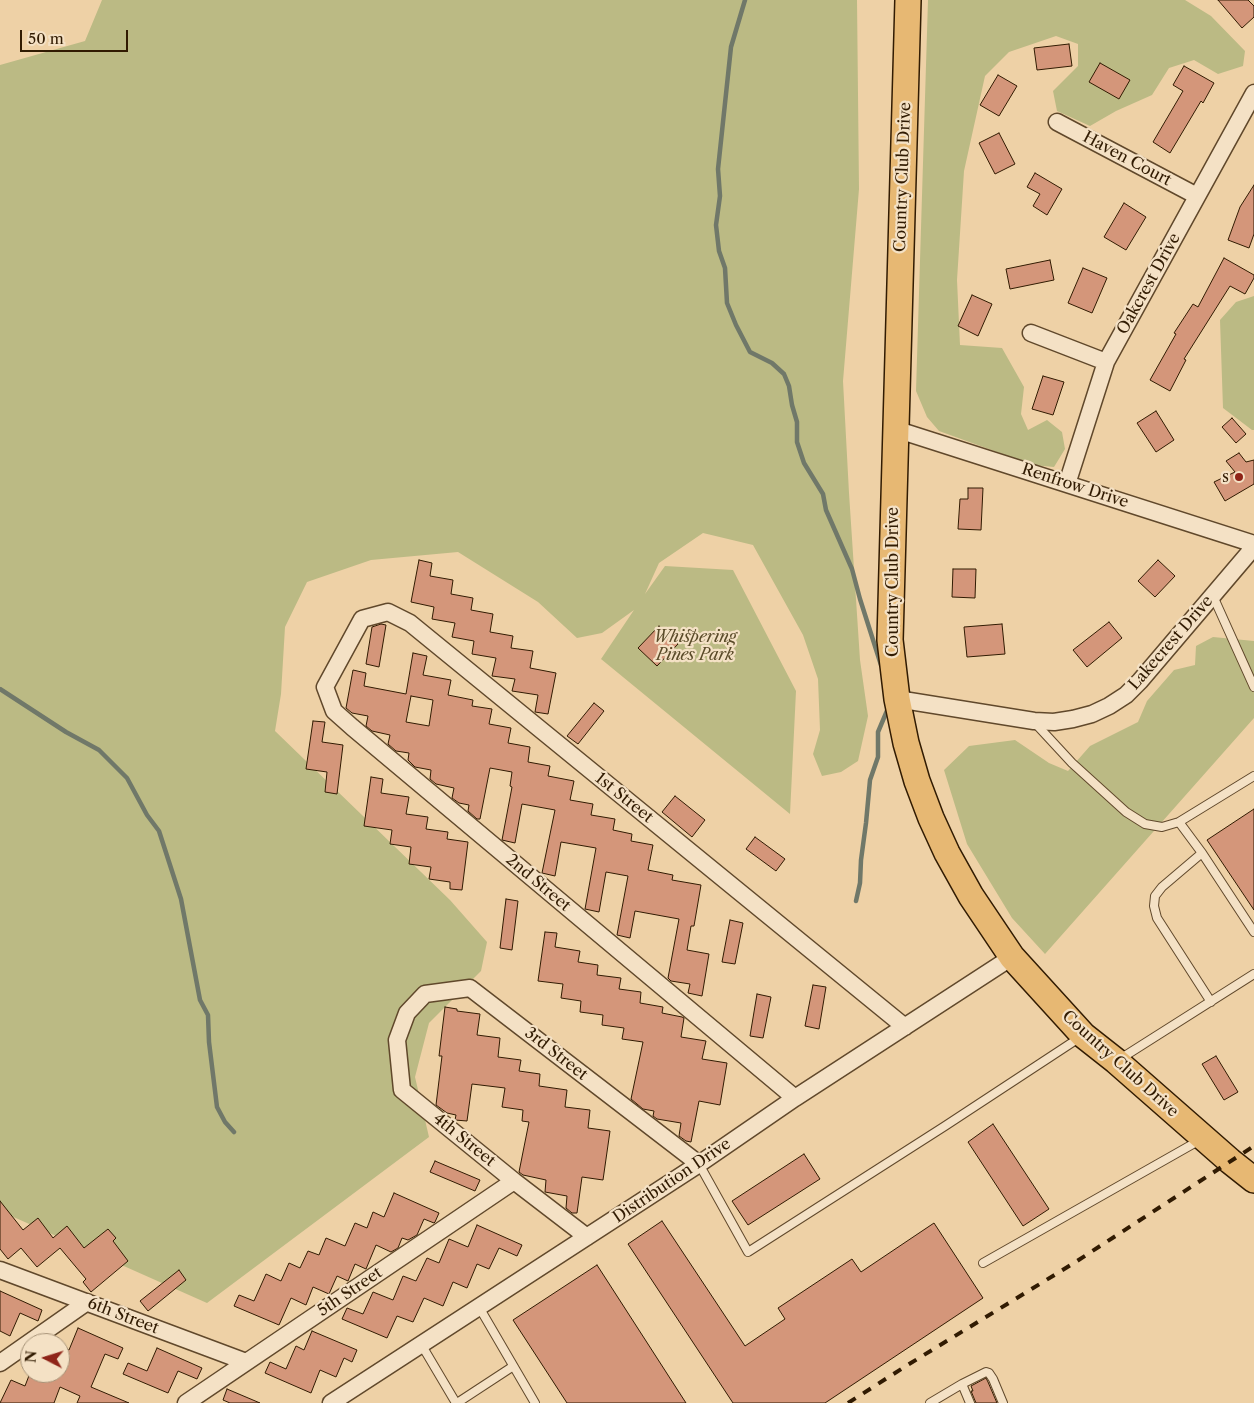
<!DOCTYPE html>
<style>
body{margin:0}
#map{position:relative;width:1254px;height:1403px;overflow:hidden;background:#eed1a6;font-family:"Libre Caslon Text",serif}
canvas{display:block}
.north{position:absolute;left:20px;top:1333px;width:50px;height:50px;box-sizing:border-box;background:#f4e1c5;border:1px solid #a69277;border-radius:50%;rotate:275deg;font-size:14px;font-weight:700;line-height:20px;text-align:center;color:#311b02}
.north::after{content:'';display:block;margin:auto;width:18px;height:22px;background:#8f2418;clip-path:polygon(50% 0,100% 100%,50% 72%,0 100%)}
.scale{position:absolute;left:20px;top:30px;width:108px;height:22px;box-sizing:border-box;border:2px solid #311b02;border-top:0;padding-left:6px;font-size:15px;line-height:18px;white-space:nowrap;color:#311b02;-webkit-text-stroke:4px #f4e1c5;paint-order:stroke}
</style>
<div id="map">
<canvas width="1254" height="1403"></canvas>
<div class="north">N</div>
<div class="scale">50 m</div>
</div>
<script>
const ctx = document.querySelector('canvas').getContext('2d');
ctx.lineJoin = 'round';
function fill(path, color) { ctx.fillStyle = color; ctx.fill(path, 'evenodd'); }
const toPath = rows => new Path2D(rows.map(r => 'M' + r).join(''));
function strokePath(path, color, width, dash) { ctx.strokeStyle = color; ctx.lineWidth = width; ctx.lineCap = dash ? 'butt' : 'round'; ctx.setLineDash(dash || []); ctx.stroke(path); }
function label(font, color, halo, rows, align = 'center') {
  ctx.font = font + ' "Libre Caslon Text",serif'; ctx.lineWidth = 4.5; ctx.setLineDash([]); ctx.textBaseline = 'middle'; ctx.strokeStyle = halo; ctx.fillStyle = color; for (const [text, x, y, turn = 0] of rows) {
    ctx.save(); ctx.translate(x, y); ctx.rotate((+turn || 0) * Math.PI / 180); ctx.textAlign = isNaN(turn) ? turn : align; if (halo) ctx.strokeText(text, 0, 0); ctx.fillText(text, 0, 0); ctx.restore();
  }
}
fill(toPath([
 [102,0,857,0,859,189,843,381,849,493,860,660,868,716,858,761,841,772,822,776,813,754,820,730,818,679,803,635,753,545,703,533,659,563,645,594,665,566,733,570,796,691,790,814,601,659,634,610,602,633,577,638,538,602,458,552,371,560,307,582,285,627,281,694,275,731,450,900,487,942,481,971,429,1023,415,1077,429,1137,207,1303,0,1211,0,65,85,41],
 [928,0,1185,0,1211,16,1245,51,1243,66,1218,74,1194,60,1169,68,1152,95,1116,111,1090,126,1057,111,1053,91,1078,66,1078,44,1056,36,1009,52,985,76,964,171,957,280,960,345,1002,348,1024,387,1021,414,1028,430,1047,420,1062,432,1065,449,1054,467,1033,465,939,431,927,417,916,391],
 [1254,296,1254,430,1252,430,1223,408,1220,320,1236,302],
 [1213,637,1254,641,1254,718,1045,954,1012,918,967,844,944,770,969,746,1015,740,1049,763,1068,771,1090,746,1138,722,1147,701,1174,670,1195,665,1196,646]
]), '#bbba84');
strokePath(toPath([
 [745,0,731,47,718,169,720,196,716,225,719,251,725,268,727,303,736,325,750,352,772,363,784,374,789,386,792,405,797,422,797,442,804,463,823,494,826,510,852,569,860,599,881,665],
 [0,689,66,732,99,750,127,778,147,815,159,831,181,899,200,1000,208,1015,209,1042,217,1107,225,1122,234,1132],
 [856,901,860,883,861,860,866,823,870,780,878,757,878,732,889,706]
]), '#707869', 4.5);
const building = toPath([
 [1218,0,1248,0,1254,6,1254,17,1242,28,1218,0],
 [1069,44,1072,66,1037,70,1034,48,1069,44],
 [1100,63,1130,80,1119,99,1089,82,1100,63],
 [1184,66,1214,83,1203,103,1201,101,1170,153,1153,142,1183,91,1173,85,1184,66],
 [998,75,1017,86,999,116,980,105,998,75],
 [999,133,1015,164,995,174,979,143,999,133],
 [1035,173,1062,189,1047,215,1033,206,1040,194,1027,187,1035,173],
 [1254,185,1254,234,1249,248,1228,240,1240,207,1254,185],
 [1124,203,1146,217,1126,250,1104,237,1124,203],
 [1224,258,1254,275,1254,278,1245,294,1230,286,1184,359,1186,360,1170,391,1150,380,1176,334,1174,333,1193,304,1198,307,1224,258],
 [1050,260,1054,280,1010,289,1006,269,1050,260],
 [1083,268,1107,278,1092,313,1068,303,1083,268],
 [972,295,992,304,978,336,958,326,972,295],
 [1043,376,1064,382,1053,415,1032,409,1043,376],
 [1156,411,1174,440,1156,452,1137,423,1156,411],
 [1232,418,1246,434,1236,443,1222,427,1232,418],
 [1239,453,1246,462,1254,460,1254,484,1225,501,1214,482,1235,472,1226,461,1239,453],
 [968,488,983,488,981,530,958,529,960,499,968,499,968,488],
 [419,560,432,563,430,576,453,580,451,594,473,598,471,610,493,614,490,632,513,636,511,648,533,651,530,668,556,673,548,714,535,712,538,695,512,691,515,679,492,676,496,658,472,654,474,641,452,637,455,623,432,619,434,607,411,602,419,560],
 [1158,560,1175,576,1155,597,1138,581,1158,560],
 [953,569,976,569,975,598,952,597,953,569],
 [1109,622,1122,638,1087,667,1073,650,1109,622],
 [381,624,386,625,379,667,366,664,372,627,381,624],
 [1002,624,1005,654,967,657,964,627,1002,624],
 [659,626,678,644,657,666,638,648,659,626],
 [413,653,427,656,423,675,451,680,448,695,473,700,472,706,492,709,489,724,511,728,508,743,530,747,528,762,550,766,548,776,574,781,570,800,593,804,591,815,615,819,613,830,632,834,631,841,653,845,648,870,673,875,672,880,701,885,694,926,691,926,687,950,709,954,702,996,688,993,690,984,671,981,668,978,679,919,635,911,630,938,617,935,628,876,606,872,599,912,585,909,596,848,561,842,555,876,542,873,555,810,522,804,515,843,502,840,512,787,510,786,512,772,490,768,480,819,477,819,468,811,469,805,459,803,452,798,454,788,436,784,430,779,431,770,415,767,408,760,409,753,396,751,388,744,390,735,372,731,366,726,368,716,352,713,346,708,353,670,366,673,364,686,406,694,413,653],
 [411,696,433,700,429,726,406,722,411,696],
 [594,703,604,711,578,744,567,736,594,703],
 [313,721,325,722,322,742,343,745,337,794,325,792,327,772,306,769,313,721],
 [371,777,383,779,381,793,409,797,406,814,428,817,426,829,448,832,447,839,468,842,462,890,450,889,450,882,429,879,431,867,409,864,411,847,390,844,392,830,364,826,371,777],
 [675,796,705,820,692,837,662,812,675,796],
 [1254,809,1254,910,1207,840,1254,809],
 [755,837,785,859,776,871,746,849,755,837],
 [506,899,518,901,512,950,500,948,506,899],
 [730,920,743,923,735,964,722,962,730,920],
 [545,932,557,933,555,947,580,951,578,962,598,965,597,975,621,978,619,989,641,992,640,1003,663,1007,662,1013,682,1017,684,1018,681,1037,706,1041,702,1059,727,1063,720,1105,699,1101,691,1142,686,1141,679,1136,681,1123,657,1119,653,1116,654,1111,643,1109,631,1099,643,1042,622,1039,624,1028,602,1025,603,1015,580,1012,581,1001,561,998,563,984,538,981,545,932],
 [813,985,826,987,819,1029,805,1026,813,985],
 [757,994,771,997,763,1038,750,1036,757,994],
 [445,1007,457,1009,457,1011,480,1014,477,1035,500,1038,498,1057,521,1060,519,1071,540,1074,539,1086,567,1090,565,1107,590,1110,588,1128,610,1131,603,1180,582,1177,577,1213,572,1213,566,1208,567,1196,545,1192,546,1180,523,1175,519,1172,529,1122,522,1121,523,1110,502,1107,505,1088,472,1084,467,1121,455,1120,456,1115,447,1113,436,1105,442,1056,439,1056,445,1007],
 [1216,1056,1238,1092,1224,1100,1202,1064,1216,1056],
 [993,1124,1049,1209,1023,1226,968,1142,993,1124],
 [804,1154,820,1179,748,1225,732,1201,804,1154],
 [435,1161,480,1180,475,1191,430,1172,435,1161],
 [394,1193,439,1213,435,1222,434,1223,424,1219,417,1235,408,1240,402,1238,398,1248,391,1252,376,1245,366,1269,355,1264,348,1281,337,1276,329,1294,313,1287,306,1305,291,1298,279,1325,234,1306,239,1295,254,1301,266,1274,281,1281,289,1263,300,1268,308,1251,319,1255,326,1238,345,1246,355,1223,367,1228,373,1212,384,1217,394,1193],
 [0,1201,23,1230,38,1218,53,1238,67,1226,84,1248,108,1229,116,1238,113,1241,128,1261,91,1292,83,1282,86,1279,60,1248,37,1267,21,1248,8,1259,0,1249,0,1201],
 [662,1221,745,1346,785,1319,778,1308,852,1259,861,1272,934,1223,983,1298,825,1403,733,1403,628,1244,662,1221],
 [477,1225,522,1245,517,1256,499,1248,489,1269,477,1264,467,1288,453,1282,443,1306,424,1298,413,1322,397,1316,387,1338,342,1319,347,1308,363,1314,373,1292,393,1300,403,1276,416,1281,427,1258,439,1263,449,1239,468,1247,477,1225],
 [597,1265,686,1403,567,1403,513,1320,597,1265],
 [179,1270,186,1280,148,1311,140,1301,179,1270],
 [0,1291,42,1310,38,1321,20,1313,10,1336,0,1331,0,1291],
 [78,1328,123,1348,118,1359,105,1354,91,1387,129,1403,77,1403,80,1396,60,1387,54,1403,0,1403,11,1380,25,1386,30,1373,60,1373,60,1346,69,1350,78,1328],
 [312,1331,357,1350,352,1362,344,1358,336,1377,320,1370,311,1393,265,1373,270,1362,286,1369,296,1346,304,1350,312,1331],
 [157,1348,202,1368,197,1379,178,1371,168,1393,123,1374,128,1363,147,1371,157,1348],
 [986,1378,988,1382,997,1403,976,1403,971,1391,973,1391,971,1386,986,1378],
 [227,1389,260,1403,230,1403,223,1400,227,1389]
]);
fill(building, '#d4967a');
strokePath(building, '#311b02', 1);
const lane = toPath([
 [1213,596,1254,687],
 [1035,723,1072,763,1126,812,1145,824,1162,827,1179,822,1254,776],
 [1179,822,1202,853,1254,932],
 [1202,853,1162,887,1155,896,1154,906,1157,918,1211,1002],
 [1120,1059,1254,974],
 [699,1164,748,1252,945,1126,1079,1038],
 [983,1263,1200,1140],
 [479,1307,535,1403],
 [421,1344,456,1403],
 [962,1384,970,1403],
 [457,1403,512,1367],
 [930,1403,962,1384,986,1372,989,1373,993,1379,1003,1403]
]);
const street = toPath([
 [1057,122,1197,196],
 [1031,333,1106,362],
 [895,429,1254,544],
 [1067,484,1106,362,1254,93],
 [897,699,1034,721,1054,722,1073,719,1092,714,1109,706,1126,695,1140,681,1254,547],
 [795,1098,352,727,334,711,325,687,362,619,388,612,410,623,905,1027],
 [587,1237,514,1181,402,1090,397,1040,407,1013,425,994,470,988,699,1164],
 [0,1270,246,1362],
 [0,1363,87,1302],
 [186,1403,514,1181],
 [331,1403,699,1164,795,1098,1012,957]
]);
const primary = toPath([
 [908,0,890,640,897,699,906,743,917,781,931,818,947,853,971,896,1012,957,1083,1035,1116,1061,1230,1161,1254,1180]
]);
strokePath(lane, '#60482b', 10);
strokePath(street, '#60482b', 19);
strokePath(primary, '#311b02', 28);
strokePath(lane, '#f4e1c5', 8);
strokePath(street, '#f4e1c5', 16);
strokePath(primary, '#e7b873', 25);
strokePath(toPath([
 [848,1403,906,1366,1074,1263,1254,1146]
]), '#311b02', 4, [9, 9]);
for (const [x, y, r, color] of [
 [1239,477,5,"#8f2418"]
]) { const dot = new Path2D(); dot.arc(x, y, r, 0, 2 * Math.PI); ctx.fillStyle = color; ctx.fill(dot); strokePath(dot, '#f4e1c5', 2); }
label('16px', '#311b02', '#f4e1c5', [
 ["Haven Court",1127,159,28],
 ["Country Club Drive",903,177,-88],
 ["Oakcrest Drive",1149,284,-61],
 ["Renfrow Drive",1075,486,18],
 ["Country Club Drive",893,582,-90],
 ["Lakecrest Drive",1171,643,-49],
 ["1st Street",624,798,39],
 ["2nd Street",538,883,40],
 ["3rd Street",556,1054,38],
 ["Country Club Drive",1120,1064,42],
 ["4th Street",464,1140,39],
 ["Distribution Drive",672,1181,-34],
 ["5th Street",350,1292,-34],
 ["6th Street",123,1316,21]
]);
label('16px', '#311b02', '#f4e1c5', [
 ["s",1229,477]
], 'right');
label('italic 16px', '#5a4b29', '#f4e1c5', [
 ["Whispering",695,637],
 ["Pines Park",695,655]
]);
</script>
